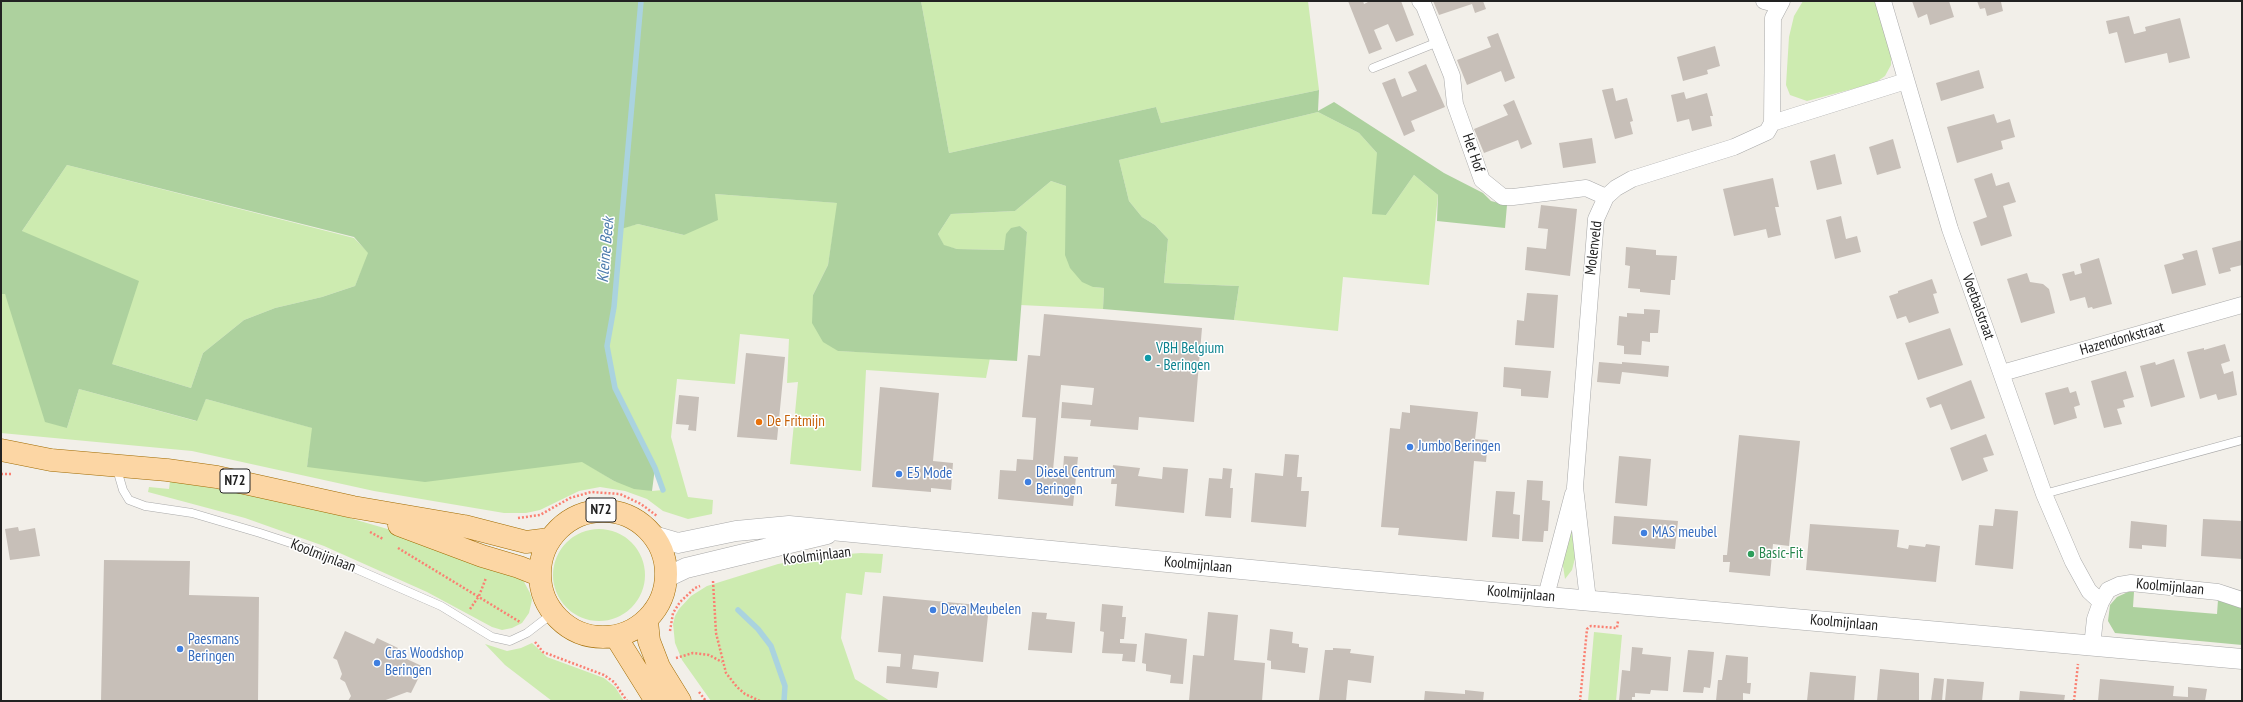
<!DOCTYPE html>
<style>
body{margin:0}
#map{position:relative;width:2243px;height:702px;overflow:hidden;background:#f2efe9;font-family:"PT Sans Narrow",sans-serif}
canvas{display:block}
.frame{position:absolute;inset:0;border:2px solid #222;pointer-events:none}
</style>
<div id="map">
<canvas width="2243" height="702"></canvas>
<div class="frame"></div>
</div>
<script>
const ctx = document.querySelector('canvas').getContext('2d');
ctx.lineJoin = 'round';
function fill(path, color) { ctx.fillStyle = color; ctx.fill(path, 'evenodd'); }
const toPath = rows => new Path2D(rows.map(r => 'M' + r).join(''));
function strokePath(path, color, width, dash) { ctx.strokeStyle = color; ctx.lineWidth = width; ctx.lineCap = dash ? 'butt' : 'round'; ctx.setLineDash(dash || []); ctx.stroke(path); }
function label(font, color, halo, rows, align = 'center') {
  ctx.font = font + ' "PT Sans Narrow",sans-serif'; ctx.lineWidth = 3; ctx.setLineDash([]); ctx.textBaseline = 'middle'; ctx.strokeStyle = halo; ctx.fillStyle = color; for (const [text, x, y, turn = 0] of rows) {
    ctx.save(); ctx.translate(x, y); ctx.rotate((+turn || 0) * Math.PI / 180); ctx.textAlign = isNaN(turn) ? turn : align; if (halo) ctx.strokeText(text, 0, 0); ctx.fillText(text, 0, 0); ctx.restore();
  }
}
fill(toPath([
 [921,1,1308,1,1319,90,1161,123,1156,107,949,153],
 [1803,1,1876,1,1891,55,1891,65,1885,76,1875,83,1807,101,1790,95,1786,85,1789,37,1794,16],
 [1318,112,1359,133,1377,153,1386,215,1414,175,1438,195,1429,285,1343,277,1338,331,1234,320,1239,286,1164,283,1168,239,1155,225,1142,217,1129,201,1119,160],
 [67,165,354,238,369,253,355,286,322,297,275,308,244,320,203,353,191,388,112,364,22,231],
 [1051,181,1066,186,1093,287,1104,288,1103,309,1020,305,1027,232,1020,226,1004,250,957,249,944,246,938,234,951,214,1015,211],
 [715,194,838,203,828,265,813,295,838,351,990,358,986,378,866,370,861,471,790,464,798,382,787,383,789,339,740,334,735,384,677,379,671,437,688,497,713,500,712,514,688,519,663,511,647,499,625,491,600,487,579,491,540,510,526,513,504,513,374,491,192,451,1,433,1,294,5,294,67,428,79,389,196,421,206,399,313,428,307,467,528,468,582,461,614,481,652,491,663,490,655,468,615,388,607,346,614,307,621,228,638,224,684,235],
 [170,481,248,494,332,513,405,534,523,580,530,593,532,600,529,613,522,623,512,628,502,630,492,627,427,592,324,546,245,518,148,492,149,487,169,489],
 [1571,521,1575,558,1572,570,1565,579,1562,559],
 '553 575a46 46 0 1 1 92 0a46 46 0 1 1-92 0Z',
 [861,553,883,554,881,573,865,572,862,595,846,593,841,638,855,679,890,701,711,701,682,660,675,643,673,624,675,616,679,609,691,596,707,586,778,564,822,556],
 [1594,632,1622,635,1616,701,1588,701],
 [532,643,547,657,604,678,615,687,624,701,552,701,505,665,485,644,507,651,521,648]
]), '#cdebb0');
fill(toPath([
 [1,1,921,1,949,153,1156,107,1161,123,1319,90,1318,111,1334,102,1444,173,1483,193,1491,201,1507,205,1505,228,1437,221,1438,195,1414,175,1386,215,1372,214,1377,153,1359,133,1318,112,1119,160,1129,201,1142,217,1155,225,1168,239,1164,283,1239,286,1234,320,1103,309,1104,288,1093,287,1082,282,1070,268,1065,255,1066,186,1051,181,1015,211,951,214,938,234,944,245,957,249,1004,250,1006,234,1011,228,1020,226,1027,232,1017,361,838,351,823,342,812,323,813,295,828,265,837,203,715,194,718,220,684,235,638,224,621,229,614,307,607,347,615,388,655,468,652,491,634,489,614,481,582,462,425,482,307,467,312,428,206,399,197,421,79,389,67,428,45,422,5,294,1,294],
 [67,165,354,237,368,253,355,286,322,297,275,308,244,320,203,353,191,388,112,364,139,281,22,231],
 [2128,592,2134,592,2133,607,2217,614,2218,600,2242,608,2242,645,2115,633,2108,621,2110,605,2117,597]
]), '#add19e');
strokePath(toPath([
 [641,1,614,307,607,346,615,388,655,468,663,490],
 [738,610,758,629,771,646,785,686,784,701]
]), '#aad3df', 5.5);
fill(toPath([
 [1348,1,1363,1,1364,4,1370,1,1401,1,1414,35,1396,42,1388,24,1374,30,1382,49,1369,54],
 [1433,1,1483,1,1486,9,1475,13,1472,4,1439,15],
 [1912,1,1949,1,1954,17,1930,25,1927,14,1918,18],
 [1977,1,2004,1,2001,2,2003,11,1987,16,1985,8,1980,9],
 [2129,16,2134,34,2146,31,2145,27,2180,18,2190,58,2169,63,2167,53,2125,63,2117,32,2109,34,2106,21],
 [1498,33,1515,78,1505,82,1501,71,1467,85,1457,60,1491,47,1487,37],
 [1715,46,1720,66,1707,70,1708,74,1683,81,1677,57],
 [1426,64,1445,107,1411,121,1415,131,1404,136,1382,83,1395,78,1402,97,1417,91,1408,72],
 [1979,70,1984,88,1941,101,1936,83],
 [1613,88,1616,101,1627,98,1633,121,1630,122,1633,134,1615,139,1602,90],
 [1684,92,1686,99,1707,93,1713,116,1710,116,1712,126,1692,131,1689,119,1677,122,1671,95],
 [1514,100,1532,144,1521,149,1518,140,1484,153,1474,129,1508,115,1503,105],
 [1994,114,1997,123,2010,119,2015,137,2001,141,2003,149,1957,163,1947,127],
 [1592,138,1596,163,1563,168,1559,143],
 [1893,139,1901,168,1877,175,1869,147],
 [1835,154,1842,184,1817,190,1810,161],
 [1992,173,1996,186,2009,182,2016,202,2003,206,2012,236,1981,246,1973,222,1987,217,1974,179],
 [1773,178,1779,207,1775,207,1781,235,1768,238,1766,229,1734,236,1723,189],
 [1541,205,1577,209,1570,276,1525,270,1527,247,1546,249,1548,229,1538,228],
 [1841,216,1846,239,1857,236,1861,252,1835,259,1826,220],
 [2242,240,2242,265,2230,268,2231,271,2219,274,2212,248],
 [1626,247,1656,250,1656,255,1677,256,1675,280,1671,280,1670,295,1640,292,1640,289,1628,288,1630,266,1625,265],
 [2197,250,2206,285,2172,294,2164,265,2184,259,2182,254],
 [2099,258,2112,304,2093,309,2092,307,2088,308,2085,297,2070,301,2062,274,2074,271,2075,275,2082,273,2080,264],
 [2027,273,2030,282,2043,284,2049,289,2055,313,2021,323,2007,279],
 [1932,279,1937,293,1933,294,1939,313,1909,323,1906,316,1897,319,1889,296,1898,293,1898,291],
 [1527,293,1558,295,1554,348,1515,345,1517,320,1524,321],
 [1644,309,1660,310,1658,333,1650,333,1650,342,1642,341,1641,355,1624,354,1624,346,1617,345,1619,316,1627,317,1627,313,1644,314],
 [1044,314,1202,328,1194,422,1139,417,1138,430,1090,426,1091,420,1061,418,1062,402,1092,405,1094,388,1061,385,1053,470,1063,470,1064,456,1078,457,1073,506,998,499,1000,470,1016,471,1017,459,1033,460,1036,418,1022,417,1028,355,1040,356],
 [1950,328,1963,365,1918,380,1905,343],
 [2225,344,2230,361,2221,364,2224,374,2233,371,2237,395,2218,400,2216,394,2200,399,2187,352,2204,348,2204,350],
 [746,353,785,357,777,440,737,437],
 [2174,359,2185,397,2151,407,2140,366,2155,362,2156,365],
 [1599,362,1622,364,1622,362,1669,366,1668,377,1622,372,1620,384,1597,382],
 [1504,367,1551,371,1548,398,1521,396,1521,389,1503,387],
 [2126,371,2134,397,2123,400,2125,407,2117,409,2122,424,2104,428,2091,381],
 [1971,380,1985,418,1951,430,1941,404,1930,408,1926,398],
 [880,387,939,393,933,461,953,463,951,490,931,488,931,492,872,487],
 [2068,387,2070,393,2076,391,2080,405,2074,407,2077,418,2054,425,2045,393],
 [679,395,699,397,696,431,688,430,689,425,676,424],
 [1410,405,1478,412,1475,439,1488,440,1486,462,1474,461,1467,541,1398,535,1399,528,1381,527,1390,428,1400,429,1402,412,1410,413],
 [1986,434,1994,455,1983,458,1988,471,1962,481,1950,448],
 [1739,435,1800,441,1789,546,1773,544,1770,576,1729,572,1730,562,1723,562,1723,555,1727,555],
 [1285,454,1299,455,1297,477,1302,477,1301,491,1309,491,1306,527,1251,522,1255,473,1283,476],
 [1619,456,1651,459,1647,506,1615,503],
 [1113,465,1140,468,1138,476,1162,479,1163,467,1188,469,1184,513,1115,506,1117,484,1111,484],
 [1223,468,1232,469,1230,488,1233,488,1231,518,1205,516,1209,478,1222,479],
 [1527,480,1543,481,1542,500,1550,501,1548,531,1544,531,1543,542,1522,541],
 [1496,491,1515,492,1513,514,1520,515,1519,539,1492,537],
 [1995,509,2018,511,2013,569,1975,565,1979,525,1993,526],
 [1614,516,1678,521,1675,549,1612,544],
 [2203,519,2242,521,2242,559,2201,556],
 [2131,521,2167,525,2166,547,2142,545,2142,549,2129,548],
 [1810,524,1899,530,1897,547,1908,549,1909,545,1925,547,1926,544,1940,546,1936,582,1806,570],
 [18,527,19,531,35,528,40,556,10,560,5,529],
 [104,560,190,561,189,595,259,597,258,701,101,701],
 [883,596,989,606,983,662,914,655,912,669,939,672,937,688,886,683,887,666,900,667,901,654,878,652],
 [1102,604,1123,606,1122,617,1126,617,1124,639,1120,639,1120,643,1137,644,1135,662,1122,661,1123,654,1102,653,1104,632,1100,631],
 [1032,612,1047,613,1046,619,1075,622,1072,653,1028,650],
 [1208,612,1238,615,1234,660,1265,663,1262,701,1189,701,1193,655,1204,656],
 [1270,629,1293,632,1292,643,1299,644,1299,647,1308,648,1305,673,1271,669,1271,661,1267,660],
 [345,631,374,644,377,638,398,648,396,654,424,667,411,693,407,692,383,701,348,701,351,696,345,682,340,679,342,674,337,660,333,658],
 [1145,633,1187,639,1183,684,1170,683,1171,675,1146,671,1146,664,1142,663],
 [1632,647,1643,648,1642,654,1671,657,1668,691,1651,690,1650,694,1635,693,1635,697,1632,697,1632,701,1619,701,1622,670,1630,671],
 [1333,648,1351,649,1350,653,1374,656,1371,683,1348,680,1346,701,1319,700,1325,650,1333,650],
 [1688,650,1714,652,1711,682,1710,688,1704,687,1703,693,1683,692],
 [1726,655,1748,657,1747,683,1751,683,1750,694,1743,693,1743,701,1716,701,1718,680,1722,680],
 [1880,669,1919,673,1919,701,1877,701],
 [1810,672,1856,676,1854,701,1807,701],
 [1934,678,1944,679,1942,701,1931,701],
 [1947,679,1984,682,1982,701,1945,701],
 [2100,679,2174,686,2173,696,2188,697,2188,687,2207,689,2205,701,2098,701],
 [1465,690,1484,692,1483,701,1424,701,1425,691,1465,694],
 [2020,691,2065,695,2064,701,2019,701]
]), '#c7bfb8');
const service = toPath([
 [1373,68,1438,42],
 [116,466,123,490,129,500,145,506,192,513,260,533,315,551,441,606,492,637,510,641,527,633,553,613],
 [2044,494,2242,440]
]);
const minor = toPath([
 [1420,1,1424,6,1452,76,1455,104,1482,180,1503,197,1513,197,1586,188,1606,197],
 [1764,1,1779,5],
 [1883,1,1950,229,2044,494,2073,562,2089,591,2101,602],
 [1772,123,1906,81],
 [2002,373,2242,305],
 [1546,596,1573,494],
 [1588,600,1575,487,1596,219,1606,197,1616,188,1632,179,1734,147,1767,132,1772,123,1773,18,1782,1],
 [2092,646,2095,619,2101,602,2108,590,2119,585,2131,583,2218,592,2242,600]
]);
const tertiary = toPath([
 [654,536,678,543,736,531,789,526,1346,579,2242,659],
 [667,577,686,568,827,534]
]);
const primary = toPath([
 [1,450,51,460,167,470,217,477,353,507,464,526,526,542,550,539],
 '540 574a63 63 0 1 1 126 0a63 63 0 1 1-126 0Z',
 [399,525,482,556,519,567,539,575],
 [647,621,649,641,659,667,680,701],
 [616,637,656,701]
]);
strokePath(service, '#a9a9a9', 9);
strokePath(minor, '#a9a9a9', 17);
strokePath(tertiary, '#a9a9a9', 21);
strokePath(primary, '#a06b00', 23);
strokePath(toPath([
 [1,474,11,474],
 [518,518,540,515,570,498,591,492,620,494,641,504,657,516],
 [370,532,383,539],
 [398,548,520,622],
 [713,581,716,633,726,673,737,687,745,694,760,701],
 [470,609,479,596,486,578],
 [670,631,673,613,680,602,695,588,700,586],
 [535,642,543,652,604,675,614,682,627,701],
 [676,658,693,653,709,655,722,662],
 [699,692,706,701],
 [1580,701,1587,629,1591,626,1617,628,1618,621],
 [2074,701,2078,664]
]), '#fa8072', 2.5, [2, 2]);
strokePath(service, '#fff', 8);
strokePath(minor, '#fff', 16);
strokePath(tertiary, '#fff', 20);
strokePath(primary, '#fcd6a4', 22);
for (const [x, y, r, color] of [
 [1148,358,4,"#0f9aa8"],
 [759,422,4,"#e8710a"],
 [1410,447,4,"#3f7fe0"],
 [899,474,4,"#3f7fe0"],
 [1028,482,4,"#3f7fe0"],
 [1644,533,4,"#3f7fe0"],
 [1751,554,4,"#2e9e5b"],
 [933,610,4,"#3f7fe0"],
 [180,649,4,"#3f7fe0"],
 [377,663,4,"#3f7fe0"]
]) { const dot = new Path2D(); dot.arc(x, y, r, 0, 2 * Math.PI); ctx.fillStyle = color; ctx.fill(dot); strokePath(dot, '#fff', 1.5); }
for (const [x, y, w] of [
 [235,481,30],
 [601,510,30]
]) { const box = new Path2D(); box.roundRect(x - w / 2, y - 12, w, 24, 3); ctx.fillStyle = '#fff'; ctx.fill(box); strokePath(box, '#222', 1); }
label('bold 14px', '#222', null, [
 ["N72",235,481],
 ["N72",601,510]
]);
label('15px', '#222', '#fff', [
 ["Het Hof",1473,153,71],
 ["Molenveld",1594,248,-83],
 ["Voetbalstraat",1978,307,70],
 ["Hazendonkstraat",2122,339,-16],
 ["Koolmijnlaan",323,556,21],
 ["Koolmijnlaan",817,556,-7],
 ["Koolmijnlaan",1198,565,5],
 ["Koolmijnlaan",2170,587,5],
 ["Koolmijnlaan",1521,594,5],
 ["Koolmijnlaan",1844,623,5]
]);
label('15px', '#0d838f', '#fff', [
 ["VBH Belgium",1156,349],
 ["- Beringen",1156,366]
], 'left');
label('15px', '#c56008', '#fff', [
 ["De Fritmijn",767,422]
], 'left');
label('15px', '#366cbe', '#fff', [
 ["Jumbo Beringen",1418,447],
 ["Diesel Centrum",1036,473],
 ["Beringen",1036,490],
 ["E5 Mode",907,474],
 ["MAS meubel",1652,533],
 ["Deva Meubelen",941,610],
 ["Paesmans",188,640],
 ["Beringen",188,657],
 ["Cras Woodshop",385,654],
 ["Beringen",385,671]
], 'left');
label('15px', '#27864d', '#fff', [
 ["Basic-Fit",1759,554]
], 'left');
label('italic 16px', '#4a7aab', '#fff', [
 ["Kleine Beek",606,250,-85]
]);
</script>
